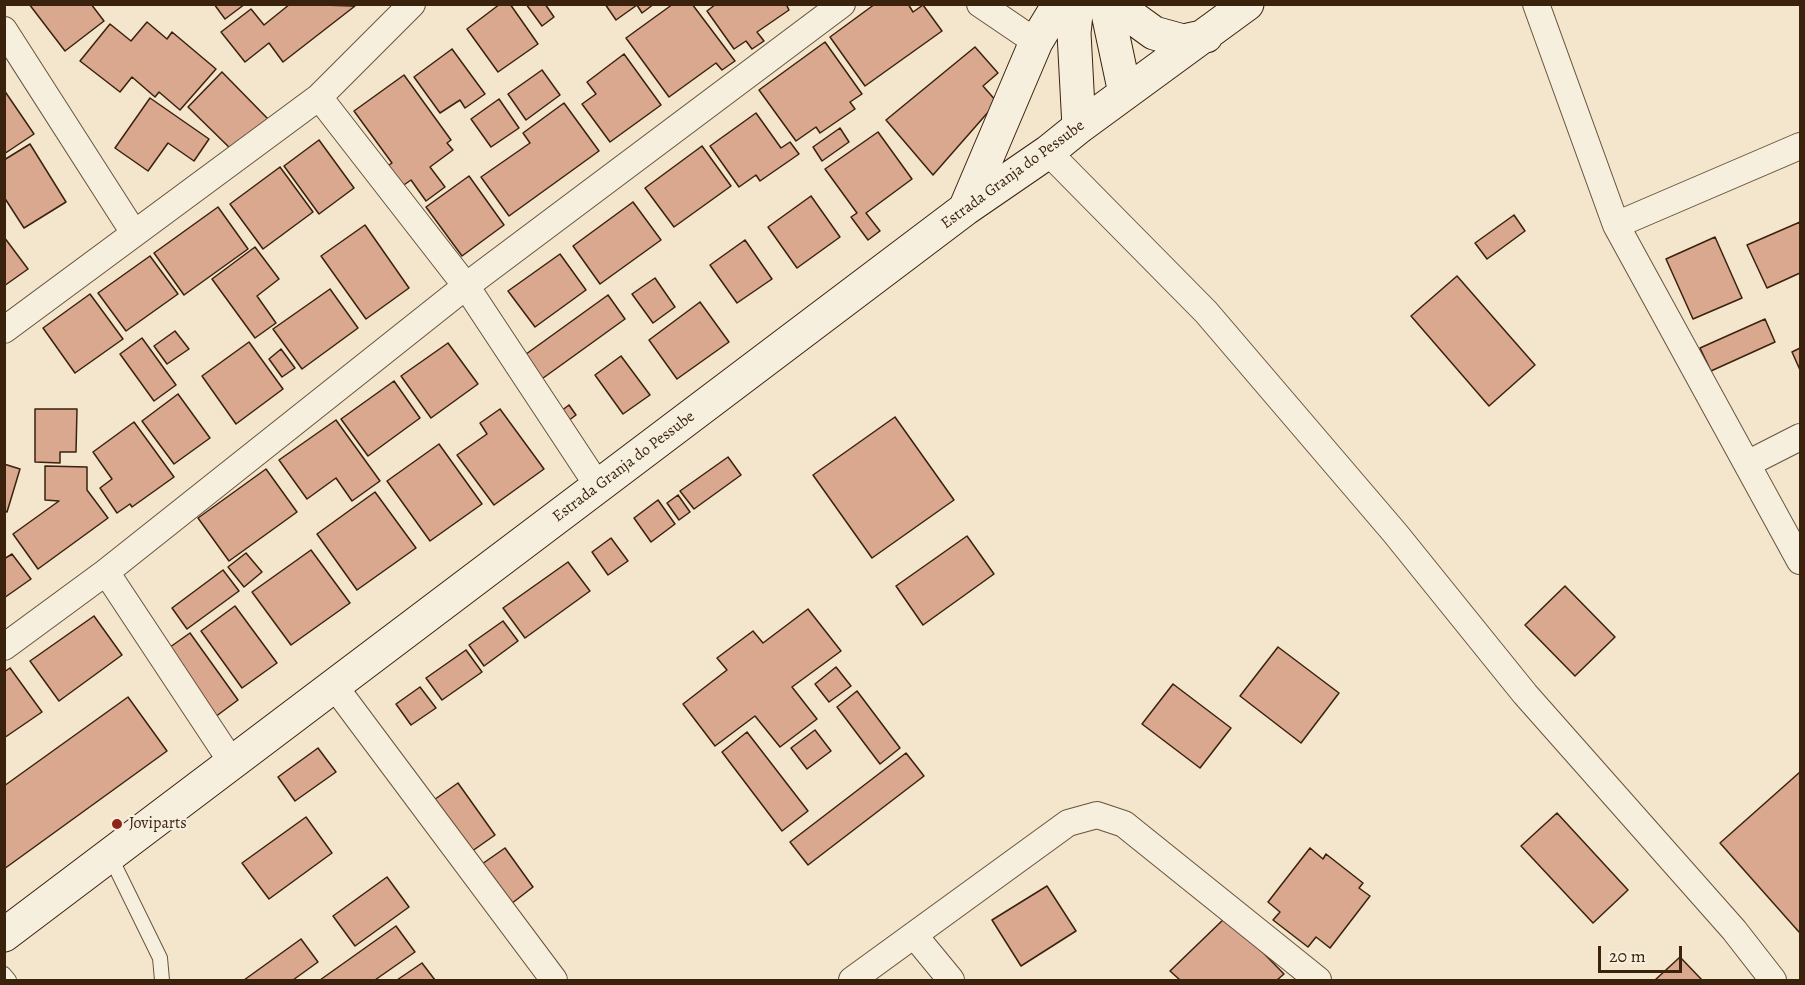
<!DOCTYPE html>
<style>
body{margin:0}
#map{position:relative;width:1805px;height:985px;overflow:hidden;background:#f3e6cd;font-family:Alegreya,serif}
canvas{display:block}
.frame{position:absolute;inset:0;border:6px solid #3a220c;pointer-events:none}
.scale{position:absolute;left:1598px;top:946px;width:84px;height:27px;box-sizing:border-box;border:3px solid #3a220c;border-top:0;padding-left:8px;font-size:18px;line-height:21px;white-space:nowrap;color:#3a220c;-webkit-text-stroke:4px #f7efde;paint-order:stroke}
</style>
<div id="map">
<canvas width="1805" height="985"></canvas>
<div class="frame"></div>
<div class="scale">20 m</div>
</div>
<script>
const ctx = document.querySelector('canvas').getContext('2d');
ctx.lineJoin = 'round';
function fill(path, color) { ctx.fillStyle = color; ctx.fill(path, 'evenodd'); }
const toPath = rows => new Path2D(rows.map(r => 'M' + r).join(''));
function strokePath(path, color, width, dash) { ctx.strokeStyle = color; ctx.lineWidth = width; ctx.lineCap = dash ? 'butt' : 'round'; ctx.setLineDash(dash || []); ctx.stroke(path); }
function label(font, color, halo, rows, align = 'center') {
  ctx.font = font + ' Alegreya,serif'; ctx.lineWidth = 4.5; ctx.setLineDash([]); ctx.textBaseline = 'middle'; ctx.strokeStyle = halo; ctx.fillStyle = color; for (const [text, x, y, turn = 0] of rows) {
    ctx.save(); ctx.translate(x, y); ctx.rotate((+turn || 0) * Math.PI / 180); ctx.textAlign = isNaN(turn) ? turn : align; if (halo) ctx.strokeText(text, 0, 0); ctx.fillText(text, 0, 0); ctx.restore();
  }
}
const building = toPath([
 [29,4,91,4,104,21,65,51,29,4],
 [214,4,245,4,225,19,214,4],
 [290,4,355,6,283,62,269,43,245,62,221,32,251,9,264,25,290,4],
 [500,4,510,4,538,44,498,72,467,29,500,4],
 [526,4,545,4,554,17,542,26,526,4],
 [605,4,654,4,642,13,637,5,616,20,605,4],
 [673,4,692,4,735,61,722,70,716,63,669,97,626,38,673,4],
 [716,4,786,4,789,10,757,32,764,41,752,49,746,41,734,49,707,11,716,4],
 [875,4,908,4,913,12,923,5,942,31,865,86,830,37,875,4],
 [147,22,167,39,172,32,216,69,180,110,159,92,155,97,132,77,120,92,80,61,110,24,131,41,147,22],
 [825,42,862,94,850,102,855,109,820,133,816,127,796,141,759,90,825,42],
 [975,47,998,73,983,86,997,102,933,175,886,120,975,47],
 [452,49,485,94,465,108,460,100,440,113,414,77,452,49],
 [624,54,661,105,610,142,582,104,596,94,587,82,624,54],
 [542,70,560,95,526,120,508,94,542,70],
 [222,72,269,120,236,154,188,107,222,72],
 [404,75,451,140,447,143,453,150,430,167,445,187,426,201,411,180,398,189,383,169,392,163,354,111,404,75],
 [4,90,34,134,4,154,4,90],
 [150,98,209,139,194,161,168,143,148,171,115,148,150,98],
 [499,99,519,128,491,147,471,119,499,99],
 [564,103,599,151,509,216,481,177,530,143,523,133,564,103],
 [756,113,781,148,790,142,799,154,760,181,756,175,739,187,710,146,756,113],
 [840,128,849,142,822,161,813,147,840,128],
 [878,132,912,179,866,213,880,231,868,240,851,217,857,213,825,169,878,132],
 [319,140,354,188,319,214,284,166,319,140],
 [30,144,66,202,24,228,4,197,4,160,30,144],
 [702,146,731,186,674,227,645,188,702,146],
 [280,167,313,212,263,249,230,204,280,167],
 [469,176,504,225,462,256,426,207,469,176],
 [811,196,840,237,797,268,768,227,811,196],
 [633,202,661,240,600,284,573,246,633,202],
 [218,207,248,249,184,295,154,253,218,207],
 [1514,215,1525,231,1487,259,1475,243,1514,215],
 [1800,222,1800,273,1767,288,1747,245,1800,222],
 [365,225,409,288,366,319,321,256,365,225],
 [4,237,28,269,4,286,4,237],
 [1715,237,1742,298,1693,319,1666,259,1715,237],
 [745,240,772,279,737,303,710,265,745,240],
 [255,247,279,279,257,296,276,323,255,338,212,279,255,247],
 [560,254,586,290,535,327,508,291,560,254],
 [150,256,178,294,126,331,98,293,150,256],
 [1457,276,1535,365,1489,406,1411,316,1457,276],
 [655,278,675,307,653,323,632,294,655,278],
 [330,289,358,328,302,369,273,329,330,289],
 [90,294,123,339,75,373,43,328,90,294],
 [608,295,625,319,539,381,522,357,608,295],
 [700,302,729,342,677,379,649,340,700,302],
 [1765,319,1775,342,1711,371,1700,348,1765,319],
 [175,331,189,349,167,364,154,346,175,331],
 [142,338,176,385,154,401,120,354,142,338],
 [249,342,283,389,236,424,202,376,249,342],
 [448,343,478,384,431,418,401,376,448,343],
 [1800,348,1800,370,1792,352,1800,348],
 [281,349,295,368,282,377,269,359,281,349],
 [621,356,650,395,623,414,595,375,621,356],
 [394,381,420,418,368,456,341,419,394,381],
 [178,394,210,438,174,464,142,421,178,394],
 [569,405,576,415,564,424,557,414,569,405],
 [35,409,77,409,76,452,60,452,60,463,35,462,35,409],
 [500,409,544,469,494,505,457,455,487,434,480,423,500,409],
 [895,417,954,500,872,558,813,475,895,417],
 [336,420,380,481,352,501,336,478,307,499,279,460,336,420],
 [134,422,174,477,132,507,130,504,117,513,100,488,112,479,93,452,134,422],
 [439,444,482,504,430,541,387,481,439,444],
 [728,457,741,475,694,509,680,491,728,457],
 [4,464,20,469,7,512,4,511,4,464],
 [45,466,87,467,87,490,108,518,38,569,13,534,59,501,45,500,45,466],
 [266,469,297,512,229,561,198,518,266,469],
 [375,492,416,548,357,590,317,534,375,492],
 [678,495,690,512,679,520,667,503,678,495],
 [658,500,675,524,651,542,634,518,658,500],
 [967,536,994,574,923,625,896,586,967,536],
 [611,538,628,561,608,575,592,552,611,538],
 [311,550,350,603,291,645,252,592,311,550],
 [246,553,262,572,244,587,228,567,246,553],
 [12,554,31,579,4,598,4,559,12,554],
 [568,562,590,591,525,638,503,608,568,562],
 [223,570,239,591,187,629,172,608,223,570],
 [1565,586,1615,637,1575,676,1525,625,1565,586],
 [235,606,277,663,242,688,201,631,235,606],
 [808,609,841,651,792,687,817,719,780,747,755,716,715,746,683,704,727,670,717,658,753,631,763,643,808,609],
 [94,616,122,655,59,701,30,661,94,616],
 [503,621,518,641,484,666,469,645,503,621],
 [190,633,238,700,211,720,163,652,190,633],
 [1278,647,1339,693,1301,743,1240,696,1278,647],
 [466,650,482,672,442,700,426,678,466,650],
 [836,667,851,686,829,702,815,684,836,667],
 [10,668,42,712,4,738,4,672,10,668],
 [1173,684,1231,728,1200,768,1142,724,1173,684],
 [420,687,436,708,411,725,396,704,420,687],
 [857,691,900,748,880,764,837,707,857,691],
 [128,697,167,751,4,869,4,786,128,697],
 [815,730,831,751,807,769,791,748,815,730],
 [747,732,808,811,782,831,722,752,747,732],
 [318,748,336,772,295,801,278,777,318,748],
 [906,753,924,776,808,865,790,842,906,753],
 [1800,772,1800,931,1799,932,1720,843,1800,772],
 [458,783,495,835,468,854,431,802,458,783],
 [1557,813,1628,890,1593,923,1521,846,1557,813],
 [306,817,332,853,269,899,242,863,306,817],
 [505,848,533,887,511,904,482,864,505,848],
 [1310,848,1323,859,1326,854,1363,883,1359,888,1370,896,1330,948,1316,937,1308,947,1273,920,1280,912,1268,902,1310,848],
 [387,877,409,907,355,946,333,916,387,877],
 [1047,886,1076,931,1021,966,992,920,1047,886],
 [1227,916,1284,974,1277,980,1180,980,1170,971,1227,916],
 [396,926,415,952,375,980,320,980,396,926],
 [301,939,318,962,293,980,244,980,301,939],
 [1680,957,1702,980,1655,980,1680,957],
 [422,963,435,980,397,980,422,963]
]);
fill(building, '#daa78f');
strokePath(building, '#3a220c', 1.5);
const lane = toPath([
 [110,856,160,958,162,980],
 [4,974,9,980]
]);
const street = toPath([
 [980,4,1036,42],
 [1536,4,1616,225,1800,561],
 [4,30,134,233],
 [319,97,466,286,598,486],
 [1048,152,1206,312,1395,533,1525,694,1734,930,1773,980],
 [1616,225,1800,146],
 [4,330,319,97,412,4],
 [1747,464,1800,437],
 [106,572,233,764],
 [4,647,106,572,466,286,842,4],
 [335,687,554,980],
 [914,935,951,980],
 [852,980,1068,823,1097,815,1124,824,1318,980]
]);
const secondary = toPath([
 [1077,4,1074,33,1079,127],
 [1106,4,1125,93],
 [1114,4,1154,33,1183,41,1206,36],
 [965,209,1036,42,1059,4],
 [4,935,965,209,1048,152,1079,127,1247,4]
]);
strokePath(lane, '#68533c', 16);
strokePath(street, '#68533c', 28);
strokePath(secondary, '#3a220c', 35);
strokePath(lane, '#f7efde', 14);
strokePath(street, '#f7efde', 26);
strokePath(secondary, '#f7efde', 33);
for (const [x, y, r, color] of [
 [117,824,6,"#8f2418"]
]) { const dot = new Path2D(); dot.arc(x, y, r, 0, 2 * Math.PI); ctx.fillStyle = color; ctx.fill(dot); strokePath(dot, '#f7efde', 2); }
label('16px', '#3a220c', '#f7efde', [
 ["Estrada Granja do Pessube",1013,175,-36],
 ["Estrada Granja do Pessube",624,467,-37]
]);
label('16px', '#3a220c', '#f7efde', [
 ["Joviparts",129,824]
], 'left');
</script>
